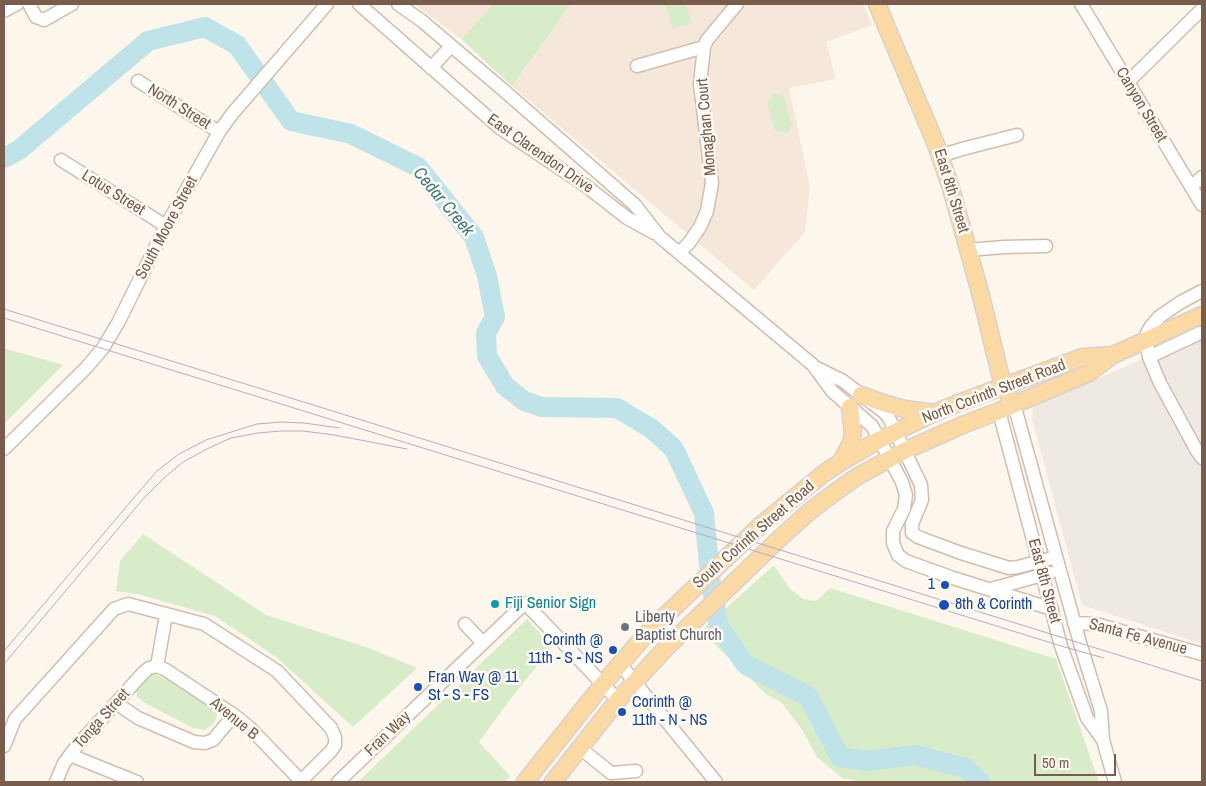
<!DOCTYPE html>
<style>
body{margin:0}
#map{position:relative;width:1206px;height:786px;overflow:hidden;background:#fdf6ec;font-family:"Archivo Narrow",sans-serif}
canvas{display:block}
.frame{position:absolute;inset:0;border:5px solid #7a5c4d;pointer-events:none}
.scale{position:absolute;left:1034px;top:754px;width:82px;height:22px;box-sizing:border-box;border:2px solid #7a5c4d;border-top:0;padding-left:6px;font-size:15px;line-height:18px;white-space:nowrap;color:#7a5c4d;-webkit-text-stroke:4px #fffaf3;paint-order:stroke}
</style>
<div id="map">
<canvas width="1206" height="786"></canvas>
<div class="frame"></div>
<div class="scale">50 m</div>
</div>
<script>
const ctx = document.querySelector('canvas').getContext('2d');
ctx.lineJoin = 'round';
function fill(path, color) { ctx.fillStyle = color; ctx.fill(path, 'evenodd'); }
const toPath = rows => new Path2D(rows.map(r => 'M' + r).join(''));
function strokePath(path, color, width, dash) { ctx.strokeStyle = color; ctx.lineWidth = width; ctx.lineCap = dash ? 'butt' : 'round'; ctx.setLineDash(dash || []); ctx.stroke(path); }
function label(font, color, halo, rows, align = 'center') {
  ctx.font = font + ' "Archivo Narrow",sans-serif'; ctx.lineWidth = 5; ctx.setLineDash([]); ctx.textBaseline = 'middle'; ctx.strokeStyle = halo; ctx.fillStyle = color; for (const [text, x, y, turn = 0] of rows) {
    ctx.save(); ctx.translate(x, y); ctx.rotate((+turn || 0) * Math.PI / 180); ctx.textAlign = isNaN(turn) ? turn : align; if (halo) ctx.strokeText(text, 0, 0); ctx.fillText(text, 0, 0); ctx.restore();
  }
}
fill(toPath([
 [414,4,493,4,461,39],
 [571,4,863,4,872,25,826,42,836,79,789,88,810,186,805,232,754,290,512,86]
]), '#f5e8da');
fill(toPath([
 [1202,333,1202,644,1082,605,1032,419,1033,407]
]), '#efe9e4');
fill(toPath([
 [493,4,571,4,512,86,461,39],
 [665,4,686,4,692,23,673,29],
 [775,93,784,96,792,126,787,133,775,130,767,103],
 [4,348,63,365,4,424],
 [143,534,266,615,369,648,417,668,353,727,276,657,215,616,137,594,116,591,120,561],
 [774,565,790,589,804,599,816,601,830,588,1056,659,1099,782,861,782,842,778,817,757,803,731,782,703,766,694,701,631],
 [527,619,552,647,509,701,479,742,510,776,505,782,358,782],
 [155,674,195,694,210,705,218,712,214,724,204,730,193,728,145,703,136,696,138,685,148,676]
]), '#d8ecc9');
strokePath(toPath([
 [4,158,19,150,148,41,205,27,237,45,291,121,351,134,418,167,474,237,487,276,495,317,486,333,487,356,505,386,524,401,542,407,617,408,652,429,674,449,704,513,711,585,719,627,746,665,808,696,840,757,866,761,915,755,966,768,980,782]
]), '#bfe3e8', 20);
const minor = toPath([
 [29,4,36,17,44,20,72,4],
 [359,4,500,128,586,186,627,218,654,233],
 [398,4,422,21,501,88,635,205,660,237,813,365,832,391,872,426,902,482,906,495,904,509,893,531,893,543,898,555,906,561,953,578,1052,609],
 [1081,4,1202,205],
 [4,11,17,4],
 [637,66,704,47],
 [431,68,451,46],
 [138,81,219,132],
 [1128,82,1202,9],
 [940,156,962,149,1017,135],
 [61,160,166,226],
 [1191,187,1202,177],
 [968,250,1004,247,1046,246],
 [679,253,689,243,700,227,707,211,712,183,700,84,704,47,707,40,737,4],
 [1202,291,1181,302,1159,317,1151,326,1147,333,1146,341,1149,357,1160,383,1197,451,1202,458],
 [1149,357,1200,333],
 [817,368,843,381,884,412,889,418,921,485,922,500,912,524,912,533,918,537,961,553,1009,568,1018,567,1056,557],
 [1014,404,1080,643,1101,711,1103,740,1115,782],
 [999,411,1061,646,1087,718,1103,740],
 [4,449,86,368,103,348,118,323,166,226,219,132,232,114,327,4],
 [991,589,1050,573],
 [1074,623,1096,624,1202,654],
 [465,624,483,643],
 [620,664,716,782],
 [157,666,166,670,234,715,250,728,302,782],
 [157,666,166,615],
 [116,703,138,718,194,742,205,743,213,740,234,715],
 [4,746,15,719,114,609,128,604,204,624,277,671,331,728,335,737,335,745,331,751,301,781],
 [580,748,611,773,636,771],
 [70,755,137,782],
 [56,782,64,763,76,747,116,703,143,673,149,668,157,666],
 [338,782,525,603,618,700]
]);
const major = toPath([
 [877,4,935,142,950,185,980,292,1003,386,1008,394],
 [861,395,883,403,904,409,934,413],
 [841,462,851,443,853,433,850,407],
 [525,782,603,684,647,633,762,524,823,474,841,462,879,440,934,413,956,404,1083,357,1113,355],
 [553,782,618,700,665,649,779,539,810,511,838,490,858,476,904,451,965,424,999,411,1089,373,1113,355,1202,315]
]);
strokePath(minor, '#d1beb0', 15);
strokePath(major, '#dad1cd', 19);
strokePath(minor, '#fff', 12);
strokePath(major, '#fbd9a5', 16);
strokePath(toPath([
 [4,309,1202,681],
 [4,318,1061,646,1104,658],
 [4,651,138,493,157,471,179,454,206,440,257,424,281,422,304,423,340,428],
 [4,664,144,498,164,478,183,462,209,448,231,438,258,433,281,431,303,431,334,435,407,449]
]), '#b9a8c9', 1);
for (const [x, y, r, color] of [
 [945,585,5,"#1a4fb4"],
 [495,604,5,"#0f9aa8"],
 [944,605,6,"#1a4fb4"],
 [625,627,5,"#6b7280"],
 [613,650,5,"#1a4fb4"],
 [418,687,5,"#1a4fb4"],
 [622,712,5,"#1a4fb4"]
]) { const dot = new Path2D(); dot.arc(x, y, r, 0, 2 * Math.PI); ctx.fillStyle = color; ctx.fill(dot); strokePath(dot, '#fffaf3', 2); }
label('16px', '#7a5c4d', '#fffaf3', [
 ["Canyon Street",1141,105,59],
 ["North Street",179,107,32],
 ["Monaghan Court",707,127,-95],
 ["East Clarendon Drive",540,154,35],
 ["East 8th Street",951,191,73],
 ["Lotus Street",113,193,32],
 ["South Moore Street",167,228,-62],
 ["North Corinth Street Road",994,392,-21],
 ["South Corinth Street Road",754,535,-41],
 ["East 8th Street",1044,581,75],
 ["Santa Fe Avenue",1138,637,15],
 ["Tonga Street",102,719,-48],
 ["Avenue B",234,719,39],
 ["Fran Way",388,734,-44]
]);
label('16px', '#164399', '#fffaf3', [
 ["1",935,585,"right"],
 ["8th & Corinth",955,605],
 ["Corinth @",603,641,"right"],
 ["11th - S - NS",603,659,"right"],
 ["Fran Way @ 11",428,678],
 ["St - S - FS",428,696],
 ["Corinth @",632,703],
 ["11th - N - NS",632,721]
], 'left');
label('16px', '#0d838f', '#fffaf3', [
 ["Fiji Senior Sign",505,604]
], 'left');
label('16px', '#5b616d', '#fffaf3', [
 ["Liberty",635,618],
 ["Baptist Church",635,636]
], 'left');
label('italic 18px', '#437c86', '#fffaf3', [
 ["Cedar Creek",443,202,50]
]);
</script>
